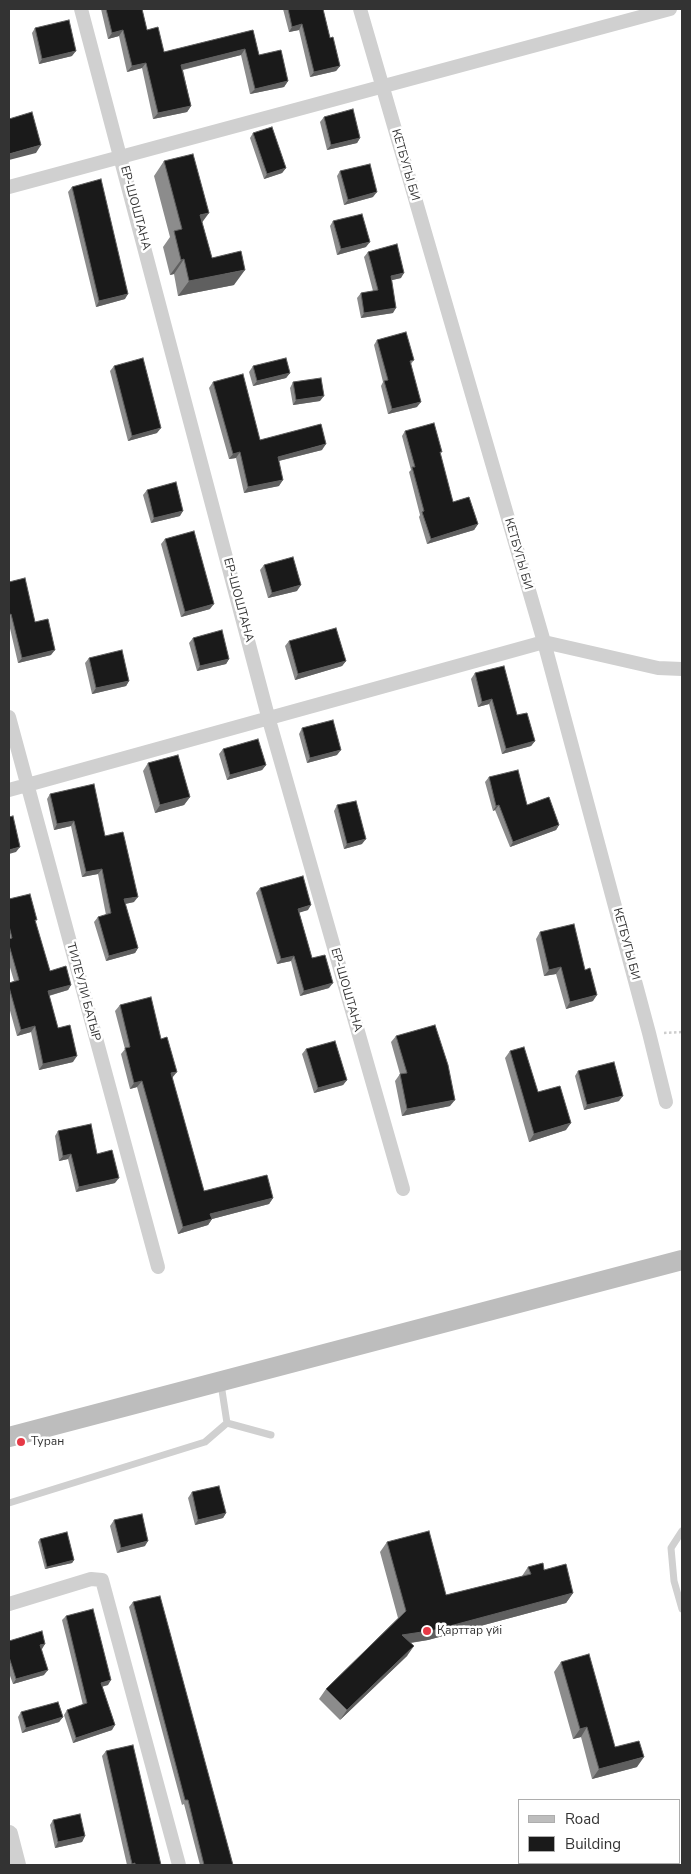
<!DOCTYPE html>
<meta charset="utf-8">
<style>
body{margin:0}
#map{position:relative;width:691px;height:1874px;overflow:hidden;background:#fff;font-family:"Nunito Sans",sans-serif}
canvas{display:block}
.frame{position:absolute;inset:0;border:10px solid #333;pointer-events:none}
.legend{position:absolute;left:518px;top:1799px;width:162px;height:65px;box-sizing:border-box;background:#fff;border:1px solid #adadad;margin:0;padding:6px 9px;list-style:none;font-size:15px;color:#333}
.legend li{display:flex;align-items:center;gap:10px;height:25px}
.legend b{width:25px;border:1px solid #adadad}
</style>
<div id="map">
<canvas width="691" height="1874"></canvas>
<div class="frame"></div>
<ul class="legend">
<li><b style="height:6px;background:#bdbdbd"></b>Road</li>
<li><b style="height:14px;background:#1a1a1a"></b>Building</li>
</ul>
</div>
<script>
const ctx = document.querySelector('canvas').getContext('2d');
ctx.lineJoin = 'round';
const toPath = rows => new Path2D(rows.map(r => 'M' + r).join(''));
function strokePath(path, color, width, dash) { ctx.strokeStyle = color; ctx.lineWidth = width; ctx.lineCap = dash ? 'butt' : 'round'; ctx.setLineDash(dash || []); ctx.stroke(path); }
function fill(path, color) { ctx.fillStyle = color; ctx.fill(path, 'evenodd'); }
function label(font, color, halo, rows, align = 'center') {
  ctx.font = font + ' "Nunito Sans",sans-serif'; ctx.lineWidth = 5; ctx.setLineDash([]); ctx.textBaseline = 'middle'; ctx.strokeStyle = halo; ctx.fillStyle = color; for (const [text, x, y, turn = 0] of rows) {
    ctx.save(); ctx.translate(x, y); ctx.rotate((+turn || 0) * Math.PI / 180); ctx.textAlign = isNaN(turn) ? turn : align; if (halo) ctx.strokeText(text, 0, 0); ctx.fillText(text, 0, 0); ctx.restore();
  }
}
strokePath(toPath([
 [664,1033,682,1032]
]), '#cdcdcd', 2.5, [2.5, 2.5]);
strokePath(toPath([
 [227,1423,271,1435],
 [9,1503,205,1442,227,1423,221,1384],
 [682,1531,671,1548,674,1581,682,1609]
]), '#d0d0d0', 7);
strokePath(toPath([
 [81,9,269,720,403,1189],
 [360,9,544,642,649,1033,666,1102],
 [9,187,670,9],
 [9,717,158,1267],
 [9,790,544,642,658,668,682,669],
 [9,1604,91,1579,102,1580,179,1865]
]), '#d0d0d0', 14);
strokePath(toPath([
 [9,1834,17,1865]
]), '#d0d0d0', 18);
strokePath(toPath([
 [9,1437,682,1260]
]), '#bdbdbd', 20);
fill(toPath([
 [101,9,142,9,147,30,164,52,253,30,259,55,288,81,284,87,250,94,241,55,183,70,191,106,187,112,153,119,142,68,127,72,119,36,108,39],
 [283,9,323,9,330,38,340,66,336,71,310,77,299,30,289,32],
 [35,28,72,56,39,64,32,33],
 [324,117,360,138,357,143,327,150,320,122],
 [253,133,286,168,282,173,264,179,250,138],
 [164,161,202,222,212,258,234,285,178,296,174,274,170,275,163,247,170,237,154,176],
 [340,171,373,197,344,205,337,176],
 [72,187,125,299,96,307,68,192],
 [333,221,366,247,337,255,330,226],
 [368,252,401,278,392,280,393,313,361,318,357,298,361,293,373,291,364,257],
 [377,340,414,360,411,364,417,407,388,414,381,386,383,382,374,345],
 [114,366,157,433,128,441,110,371],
 [253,366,290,373,286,378,253,386,249,372],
 [213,382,260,440,322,450,279,461,279,486,244,493,236,458,229,459,209,388],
 [293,382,320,401,293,405,290,388],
 [405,431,440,454,453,502,478,524,474,530,427,544,419,517,420,515,409,472,411,470,402,436],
 [147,490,180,516,151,523,143,495],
 [165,539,210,609,181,617,161,544],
 [264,565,297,591,268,598,260,570],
 [9,582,51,655,18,663,9,624],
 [193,638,229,659,226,664,197,671,189,643],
 [289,641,346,661,342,666,295,680,285,646],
 [89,658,129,681,126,686,92,694,85,663],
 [475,673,535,741,531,746,502,754,489,704,478,707,471,679],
 [302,728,337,755,307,763,299,734],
 [223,749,266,765,262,770,227,780,219,754],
 [148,763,190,797,184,805,155,813,143,771],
 [489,777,527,805,559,825,556,830,510,847,495,810,493,811,485,782],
 [50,794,105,836,134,902,125,904,138,948,135,953,106,961,94,922,98,917,106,915,98,874,82,877,71,826,54,830,47,799],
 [337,805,362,844,344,849,334,811],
 [260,888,308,910,299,912,312,958,329,988,300,996,291,961,277,964,256,893],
 [9,899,35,922,50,971,71,985,68,990,49,996,58,1028,73,1062,39,1070,31,1032,17,1036,9,1007,9,983,14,981,9,964],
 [540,932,593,1001,566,1009,556,974,544,976,536,939],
 [120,1005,161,1039,204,1191,273,1198,269,1204,212,1219,208,1225,178,1234,137,1087,130,1089,121,1054,125,1049,115,1011],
 [396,1036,450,1106,402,1116,395,1081,400,1074,391,1042],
 [306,1049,347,1080,343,1085,314,1093,302,1054],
 [510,1051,538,1092,566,1130,529,1142,505,1058],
 [578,1071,619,1101,584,1110,575,1076],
 [58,1131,97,1154,115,1183,76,1192,68,1159,59,1161,55,1136],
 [192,1492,226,1513,223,1518,195,1525,188,1498],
 [114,1520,145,1546,117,1553,110,1526],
 [40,1539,74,1560,72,1563,45,1569,38,1542],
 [387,1542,446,1595,522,1576,528,1567,544,1570,573,1593,566,1603,428,1640,411,1643,407,1656,340,1720,319,1699,326,1689,398,1618,380,1552],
 [133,1602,233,1865,200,1865,184,1804,182,1805,129,1607],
 [66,1616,108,1685,102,1686,112,1730,73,1743,64,1715,67,1710,83,1705,62,1620],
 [9,1641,42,1649,44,1675,13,1684,9,1673],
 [561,1662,615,1747,637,1767,592,1779,581,1737,573,1739,554,1672],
 [21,1712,63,1717,59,1722,22,1733,18,1717],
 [106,1751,161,1865,127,1865,102,1756],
 [53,1820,85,1836,82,1842,55,1848,50,1825]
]), '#8c8c8c');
fill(toPath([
 [302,24,299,30,289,32,292,27],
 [123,30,119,36,108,39,112,33],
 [245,49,241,55,177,71,181,65],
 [76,51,72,56,39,64,42,59],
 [146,63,142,68,127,72,132,66],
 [340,66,336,71,310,77,314,72],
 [288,81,284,87,250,94,255,89],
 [191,106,187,112,153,119,158,113],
 [360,138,357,143,327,150,331,145],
 [41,145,36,153,9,160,9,154],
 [286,168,282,173,264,179,267,174],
 [377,192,373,197,344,205,348,200],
 [209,213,198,228,200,215],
 [370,242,366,247,337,255,341,249],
 [184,259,174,274,170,275,181,260],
 [245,270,234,285,178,296,189,281],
 [404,273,401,278,388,281,391,276],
 [128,294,125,299,96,307,99,301],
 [396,308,393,313,361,318,364,313],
 [290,373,286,378,253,386,257,381],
 [324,396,320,401,293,405,296,400],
 [421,402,417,407,388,414,392,409],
 [161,428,157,433,128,441,132,436],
 [326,444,322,450,274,462,278,457],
 [240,452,236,458,229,459,233,454],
 [283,480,279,486,244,493,248,487],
 [183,511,180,516,151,523,154,518],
 [478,524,474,530,427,544,431,539],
 [301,585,297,591,268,598,272,593],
 [214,604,210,609,181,617,185,612],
 [55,650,51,655,18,663,22,658],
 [229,659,226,664,197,671,200,666],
 [346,661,342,666,295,680,298,674],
 [129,681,126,686,92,694,96,688],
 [492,699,489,704,478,707,482,702],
 [535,741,531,746,502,754,506,749],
 [341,750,337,755,307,763,310,758],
 [266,765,262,770,227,780,230,775],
 [190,797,184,805,155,813,160,805],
 [499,805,495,810,493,811,496,806],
 [74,821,71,826,54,830,57,824],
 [559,825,556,830,510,847,513,842],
 [366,839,362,844,344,849,347,844],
 [20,847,16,852,9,854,9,850],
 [102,869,98,874,82,877,86,872],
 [138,897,134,902,120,905,124,899],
 [311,905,308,910,295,914,298,909],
 [138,948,135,953,106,961,109,956],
 [294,956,291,961,277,964,281,959],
 [561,967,556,974,544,976,549,970],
 [333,983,329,988,300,996,304,991],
 [71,985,68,990,44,997,48,991],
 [597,995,593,1001,566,1009,570,1002],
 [35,1026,31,1032,17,1036,21,1030],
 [77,1056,73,1062,39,1070,43,1064],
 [177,1072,172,1078,171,1073],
 [347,1080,343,1085,314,1093,318,1088],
 [142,1081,137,1087,130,1089,134,1083],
 [623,1096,619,1101,584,1110,587,1105],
 [455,1100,450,1106,402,1116,407,1109],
 [571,1123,566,1130,529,1142,534,1134],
 [71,1154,68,1159,59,1161,63,1156],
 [119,1178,115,1183,76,1192,79,1187],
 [273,1198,269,1204,212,1219,208,1225,178,1234,183,1227,210,1214],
 [226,1513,223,1518,195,1525,198,1520],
 [148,1541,145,1546,117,1553,121,1548],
 [74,1560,72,1563,45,1569,47,1567],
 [573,1593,566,1603,428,1640,395,1645,402,1635],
 [45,1644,42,1649,37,1650,40,1645],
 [414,1646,407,1656,340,1720,347,1710],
 [48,1670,44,1675,13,1684,16,1679],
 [111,1680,108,1685,98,1688,101,1683],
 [63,1717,59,1722,22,1733,26,1728],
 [115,1725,112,1730,73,1743,76,1738],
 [587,1727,581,1737,573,1739,580,1729],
 [644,1757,637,1767,592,1779,599,1769],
 [85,1836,82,1842,55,1848,58,1842]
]), '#5f5f5f');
const building = toPath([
 [106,9,142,9,147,30,158,27,164,52,253,30,259,55,281,50,288,81,255,89,245,49,181,65,191,106,158,113,146,63,132,66,123,30,112,33,106,9],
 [288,9,323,9,330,38,333,37,340,66,314,72,302,24,292,27,288,9],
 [69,20,76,51,42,59,35,28,69,20],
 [353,109,360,138,331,145,324,117,353,109],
 [32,112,41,145,9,154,9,119,32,112],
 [272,127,286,168,267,174,253,133,272,127],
 [193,154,209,213,200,215,212,258,241,251,245,270,189,281,184,259,181,260,174,231,182,229,164,161,193,154],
 [370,164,377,192,348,200,340,171,370,164],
 [101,179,128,294,99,301,72,187,101,179],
 [362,214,370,242,341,249,333,221,362,214],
 [397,244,404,273,391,276,396,308,364,313,361,293,378,290,368,252,397,244],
 [406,332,414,360,410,361,421,402,392,409,384,381,388,380,377,340,406,332],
 [143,358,161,428,132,436,114,366,143,358],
 [286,358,290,373,257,381,253,366,286,358],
 [243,374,260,440,321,424,326,444,278,457,283,480,248,487,240,452,233,454,213,382,243,374],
 [321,378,324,396,296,400,293,382,321,378],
 [434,423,442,452,440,452,453,502,469,497,478,524,431,539,422,512,424,511,412,467,415,467,405,431,434,423],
 [176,482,183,511,154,518,147,490,176,482],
 [194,531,214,604,185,612,165,539,194,531],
 [293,557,301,585,272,593,264,565,293,557],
 [25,578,35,622,48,619,55,650,22,658,11,614,9,615,9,582,25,578],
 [336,628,346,661,298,674,289,641,336,628],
 [222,630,229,659,200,666,193,638,222,630],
 [122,650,129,681,96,688,89,658,122,650],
 [504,666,517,715,527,713,535,741,506,749,492,699,482,702,475,673,504,666],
 [333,720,341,750,310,758,302,728,333,720],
 [258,739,266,765,230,775,223,749,258,739],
 [178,755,190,797,160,805,148,763,178,755],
 [518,770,527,805,549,797,559,825,513,842,499,805,496,806,489,777,518,770],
 [94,784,105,836,123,832,138,897,124,899,138,948,109,956,98,917,111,913,102,869,86,872,74,821,57,824,50,794,94,784],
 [356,801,366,839,347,844,337,805,356,801],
 [13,816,20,847,9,850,9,817,13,816],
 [303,876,311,905,298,909,312,958,325,955,333,983,304,991,294,956,281,959,260,888,303,876],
 [30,894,37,920,35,920,50,971,66,966,71,985,48,991,58,1028,70,1025,77,1056,43,1064,35,1026,21,1030,9,987,9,983,19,980,9,945,9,939,12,938,9,926,9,899,30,894],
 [574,924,585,970,590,968,597,995,570,1002,561,967,549,970,540,932,574,924],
 [151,997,161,1039,167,1037,177,1072,171,1073,204,1191,267,1175,273,1198,210,1214,212,1219,183,1227,142,1081,134,1083,125,1048,130,1047,120,1005,151,997],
 [435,1025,448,1065,455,1100,407,1109,400,1074,407,1073,396,1036,435,1025],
 [335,1041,347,1080,318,1088,306,1049,335,1041],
 [524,1047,538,1092,560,1086,571,1123,534,1134,510,1051,524,1047],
 [614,1062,623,1096,587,1105,578,1071,614,1062],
 [91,1124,97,1154,112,1150,119,1178,79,1187,71,1154,63,1156,58,1131,91,1124],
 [219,1486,226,1513,198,1520,192,1492,219,1486],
 [142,1514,148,1541,121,1548,114,1520,142,1514],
 [429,1531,446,1595,531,1574,528,1567,543,1563,544,1570,566,1564,573,1593,435,1630,402,1635,414,1646,347,1710,326,1689,406,1611,387,1542,429,1531],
 [67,1532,74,1560,47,1567,40,1539,67,1532],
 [160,1596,233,1865,204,1865,188,1800,185,1800,133,1602,160,1596],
 [93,1609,111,1680,101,1683,115,1725,76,1738,67,1710,87,1703,66,1616,93,1609],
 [42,1631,45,1644,40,1645,48,1670,16,1679,9,1657,9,1641,42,1631],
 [589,1654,615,1747,639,1741,644,1757,599,1769,587,1727,580,1729,561,1662,589,1654],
 [58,1702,63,1717,26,1728,21,1712,58,1702],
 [133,1745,161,1865,135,1865,135,1863,132,1864,106,1751,133,1745],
 [80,1814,85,1836,58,1842,53,1820,80,1814]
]);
fill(building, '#1a1a1a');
strokePath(building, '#5f5f5f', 1);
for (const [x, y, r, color] of [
 [21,1442,5,"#e63946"],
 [427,1631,5,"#e63946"]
]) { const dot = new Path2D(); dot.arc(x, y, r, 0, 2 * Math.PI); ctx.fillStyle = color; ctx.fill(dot); strokePath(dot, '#fff', 2); }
label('12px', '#333', '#fff', [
 ["КЕТБУГЫ БИ",405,165,74],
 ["ЕР-ШОШТАНА",135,208,75],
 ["КЕТБУГЫ БИ",518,554,74],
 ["ЕР-ШОШТАНА",238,600,75],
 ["КЕТБУГЫ БИ",626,944,75],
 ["ЕР-ШОШТАНА",346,990,74],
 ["ТИЛЕУЛИ БАТЫР",83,992,75]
]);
label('12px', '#333', '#fff', [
 ["Туран",31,1442],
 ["Қарттар үйі",437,1631]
], 'left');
</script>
